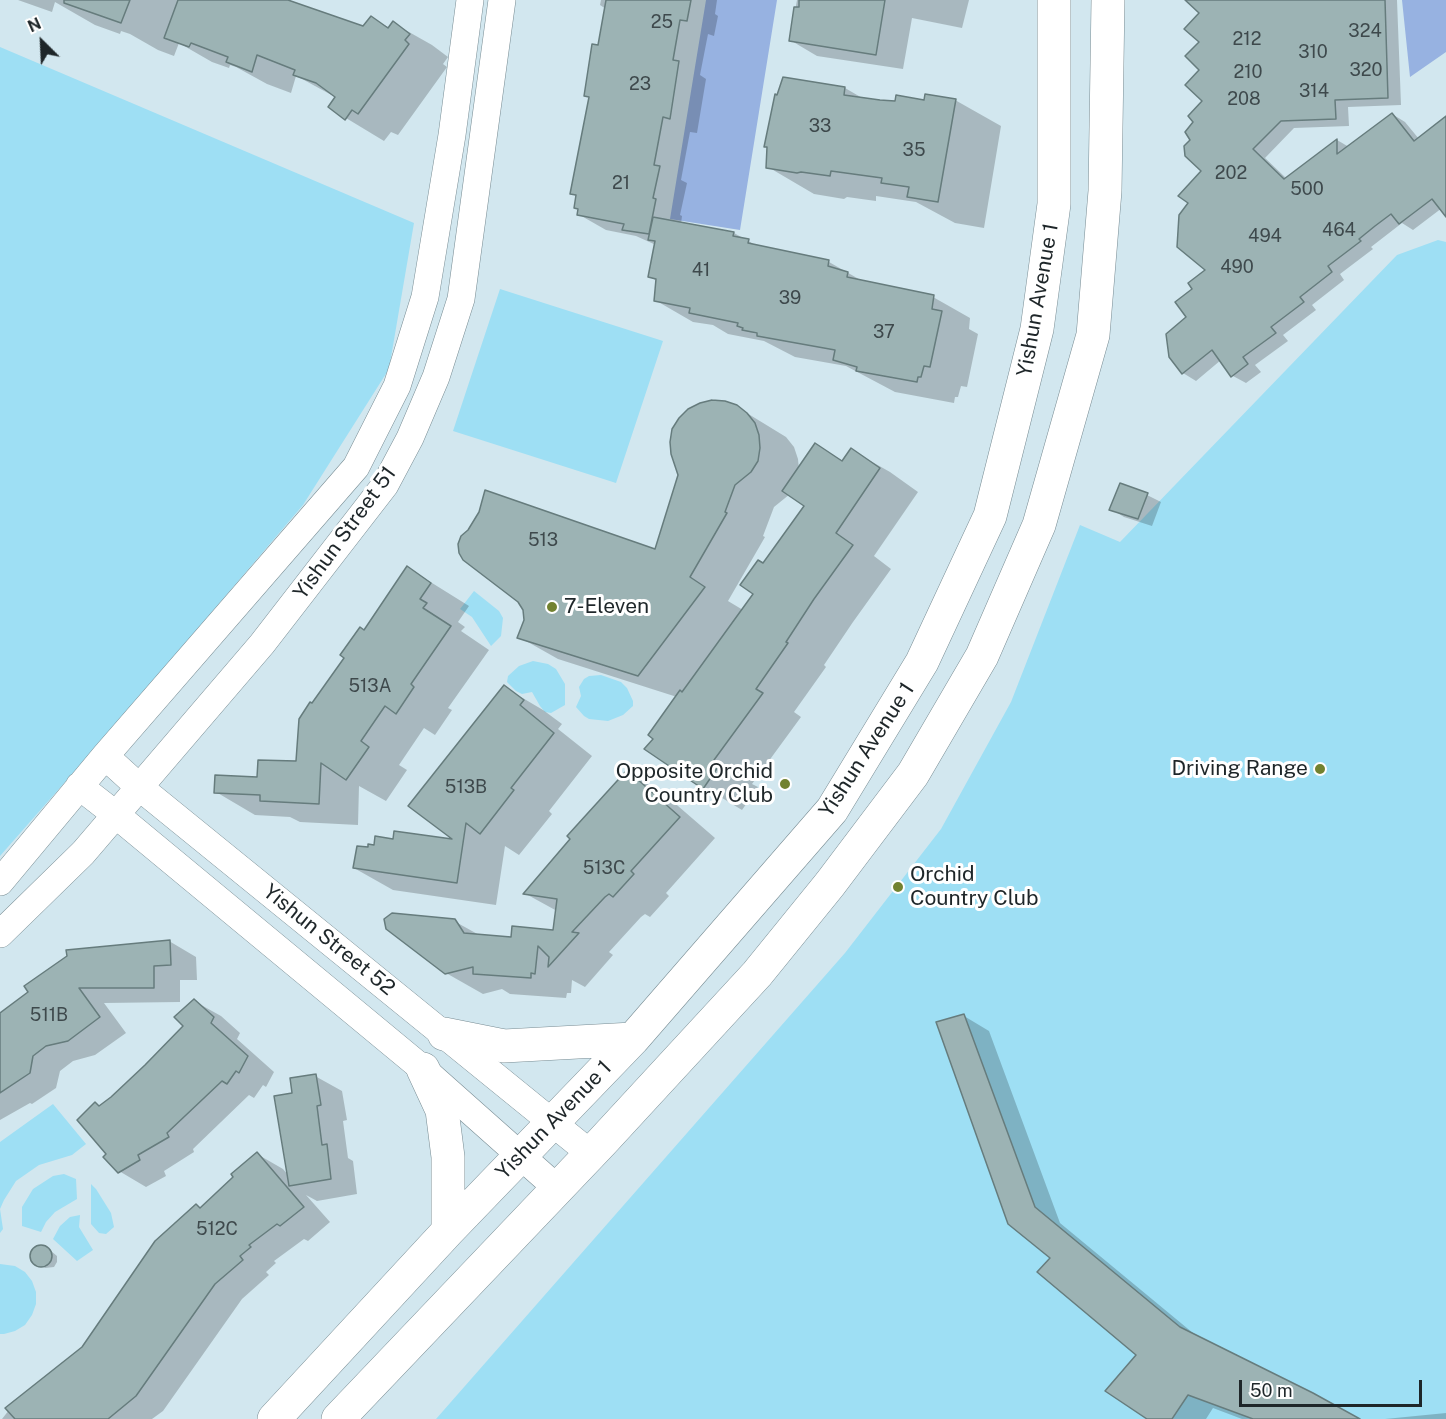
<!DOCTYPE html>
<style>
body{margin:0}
#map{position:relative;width:1446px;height:1419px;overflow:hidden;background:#d2e7ef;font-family:"Public Sans",sans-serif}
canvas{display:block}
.north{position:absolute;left:12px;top:12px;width:60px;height:60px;-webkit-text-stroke:4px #fff;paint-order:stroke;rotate:336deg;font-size:16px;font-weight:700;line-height:24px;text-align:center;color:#1e2629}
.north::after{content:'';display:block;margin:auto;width:21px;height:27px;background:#1e2629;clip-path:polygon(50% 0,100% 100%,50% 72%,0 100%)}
.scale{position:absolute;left:1239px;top:1380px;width:183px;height:27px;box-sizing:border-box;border:3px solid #1e2629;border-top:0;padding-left:8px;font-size:18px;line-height:21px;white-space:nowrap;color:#1e2629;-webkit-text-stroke:4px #fff;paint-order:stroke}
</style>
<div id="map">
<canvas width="1446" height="1419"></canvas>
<div class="north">N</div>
<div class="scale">50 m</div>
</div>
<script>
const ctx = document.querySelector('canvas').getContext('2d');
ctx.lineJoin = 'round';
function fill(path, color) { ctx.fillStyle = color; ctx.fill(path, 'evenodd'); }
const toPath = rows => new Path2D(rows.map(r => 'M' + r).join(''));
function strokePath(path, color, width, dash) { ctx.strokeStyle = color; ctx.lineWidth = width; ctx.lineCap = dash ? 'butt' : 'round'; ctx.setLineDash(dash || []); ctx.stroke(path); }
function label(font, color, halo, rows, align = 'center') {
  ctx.font = font + ' "Public Sans",sans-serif'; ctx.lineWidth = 6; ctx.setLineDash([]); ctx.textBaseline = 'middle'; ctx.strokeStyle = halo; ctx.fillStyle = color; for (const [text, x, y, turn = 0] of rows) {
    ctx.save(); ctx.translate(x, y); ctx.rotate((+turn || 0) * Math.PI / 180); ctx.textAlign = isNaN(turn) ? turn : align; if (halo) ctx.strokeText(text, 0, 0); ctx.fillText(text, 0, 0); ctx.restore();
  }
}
fill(toPath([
 [0,47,414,223,389,369,303,505,124,715,0,856],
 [1438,240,1446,242,1446,1419,436,1419,845,953,941,829,1011,702,1080,525,1120,542,1397,255],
 [500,289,663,341,616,483,453,431],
 [474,591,499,611,503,618,501,636,491,646,472,617,460,609],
 [533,661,548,664,556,669,565,684,565,705,551,713,545,712,540,706,532,692,522,694,516,691,507,682,508,676,519,666],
 [601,675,621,682,627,688,633,701,633,706,623,715,608,721,589,719,584,716,576,707,581,696,579,687,584,679,589,676],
 [53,1104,86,1144,72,1155,39,1165,16,1181,4,1200,0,1209,3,1229,0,1233,0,1142],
 [64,1174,76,1179,77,1199,55,1212,46,1222,41,1232,22,1226,22,1207,33,1189,53,1176],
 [91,1184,96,1189,111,1213,114,1227,106,1234,99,1233,91,1224],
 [80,1215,79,1227,93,1250,77,1261,53,1239,60,1226,70,1217],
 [0,1264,15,1266,25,1272,32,1281,36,1292,36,1304,32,1315,25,1325,15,1331,4,1334,0,1334]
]), '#9edff4');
fill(toPath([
 [706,0,777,0,740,230,670,219],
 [1402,0,1446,0,1446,52,1410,77]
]), '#97b2e1');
fill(toPath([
 [18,0,288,0,364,27,371,18,390,28,393,23,432,45,448,57,443,64,447,67,398,135,391,132,384,141,346,118,337,98,304,80,296,76,291,93,267,84,236,67,230,65,229,68,212,62,179,43,174,56,158,50,130,34,121,31,120,34,95,25,55,2,52,12],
 [601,0,717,0,715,14,718,16,714,36,708,34,700,75,706,79,697,133,690,132,681,180,687,183,680,215,682,216,681,224,734,233,761,248,829,262,864,282,933,297,970,318,969,329,978,334,967,387,961,386,958,397,955,397,954,403,895,392,846,366,795,357,764,341,728,334,713,325,693,322,655,300,657,281,650,277,656,245,636,236,606,230,578,214,577,197,571,193,606,9,600,5],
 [749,330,765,335,753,333],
 [797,0,969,0,962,28,912,18,903,69,817,56,790,40],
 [1187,0,1397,0,1401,105,1348,107,1349,126,1294,128,1265,158,1287,179,1337,140,1349,147,1392,114,1405,122,1419,139,1446,118,1446,210,1442,208,1413,230,1402,223,1371,247,1373,249,1340,274,1344,280,1312,305,1316,310,1283,335,1288,341,1255,365,1261,372,1246,383,1233,376,1221,360,1196,381,1183,373,1188,317,1194,290,1207,270,1190,203,1204,171,1192,140,1195,122,1204,101,1201,13],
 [845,88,864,99,880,102,955,100,1001,126,984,228,955,223,916,202,876,196,876,201,847,197,844,199,814,194,768,167],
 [737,407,786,437,794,447,798,459,799,469,816,445,843,461,851,450,890,472,918,492,874,556,891,569,853,622,824,665,826,667,794,712,801,717,752,784,758,787,742,810,704,787,655,738,677,697,558,659,519,637,656,551],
 [790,494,806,505,764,565,755,593,743,610,728,601,765,537,763,536,774,507],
 [1121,485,1147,495,1161,502,1152,526,1124,517,1111,509],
 [408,568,469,606,458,622,465,627,461,631,489,650,448,708,452,710,435,735,424,728,399,765,407,770,386,801,359,786,358,825,300,822,290,817,255,815,216,792,259,779,297,763,313,705],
 [504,687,543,710,562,724,558,729,592,756,549,811,552,814,519,855,505,846,496,905,393,890,354,868,375,847,394,841,457,842],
 [627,772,663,793,715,838,666,893,669,896,650,917,645,914,641,917,609,952,613,955,585,987,572,980,571,993,567,993,566,998,510,994,502,989,483,994,446,973,386,919,392,914,454,921,481,936,512,939,554,932,557,911,526,894],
 [169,941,196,957,197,980,180,980,180,1002,104,1003,126,1033,95,1055,73,1061,60,1071,56,1088,32,1104,30,1103,0,1120,0,1014],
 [194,1001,221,1016,240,1033,237,1039,274,1072,266,1087,263,1085,254,1098,249,1095,193,1149,194,1152,164,1171,166,1176,146,1187,119,1171,108,1153,95,1103,101,1107,112,1098,185,1026],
 [964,1016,989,1031,1060,1223,1199,1338,1357,1419,1242,1419,1213,1408,1206,1419,1150,1419,1139,1355,1052,1258],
 [315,1076,342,1091,347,1120,343,1121,348,1158,353,1161,357,1194,317,1201,306,1195,330,1222,308,1241,304,1239,274,1261,276,1263,266,1272,269,1275,242,1299,163,1411,152,1419,2,1419,9,1410,83,1348,201,1209,257,1154,283,1169,289,1176,294,1094],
 [45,1246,57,1256,57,1262,54,1267,45,1268,33,1260,32,1254,38,1248],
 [1446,1413,1446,1419,1385,1419]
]), '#0003');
const building = toPath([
 [64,0,130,0,121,23,64,3,64,0],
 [178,0,288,0,363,26,371,16,388,28,393,21,410,34,405,40,409,44,358,114,352,110,345,120,328,107,335,97,316,83,293,75,295,70,257,55,252,72,226,62,228,57,191,43,189,47,164,38,178,0],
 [606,0,691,0,687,21,680,20,673,60,679,61,670,119,663,117,654,165,660,166,653,198,656,199,649,234,622,230,624,224,577,215,578,209,574,208,576,195,570,194,589,97,584,96,592,44,598,45,606,0],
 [799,0,885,0,876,55,789,41,794,7,799,7,799,0],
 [1185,0,1385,0,1388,98,1335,100,1336,119,1281,121,1253,149,1284,179,1337,139,1337,154,1392,113,1414,141,1446,116,1446,217,1432,199,1399,224,1391,214,1375,226,1359,239,1361,241,1328,266,1332,272,1300,297,1304,302,1271,327,1276,333,1243,357,1248,364,1231,377,1212,350,1182,374,1169,357,1166,334,1186,317,1175,302,1192,289,1188,283,1205,270,1177,247,1179,215,1188,203,1178,196,1201,171,1185,156,1184,146,1190,140,1185,132,1193,122,1188,116,1202,101,1185,85,1199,70,1185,56,1199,42,1184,29,1199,13,1185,0],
 [783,77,845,87,844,95,880,100,895,101,896,95,924,100,925,94,956,99,938,202,907,197,909,187,881,183,882,178,831,171,830,176,801,172,797,173,766,168,767,147,764,147,775,94,777,95,783,77],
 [653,217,734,232,733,236,749,239,748,243,829,260,828,266,848,272,847,277,934,295,932,309,942,311,930,367,924,366,921,377,918,377,917,382,856,371,857,367,833,360,835,350,757,336,757,333,742,330,743,328,737,326,738,323,689,313,690,308,654,301,656,279,648,277,655,241,648,240,653,217],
 [712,400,725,401,737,405,747,413,755,423,759,435,760,448,758,461,751,472,735,485,725,512,727,513,690,577,705,587,638,676,517,638,524,620,523,610,518,602,463,560,459,553,458,544,461,536,468,530,479,512,485,490,655,549,678,475,671,454,670,442,672,429,679,418,688,409,700,403,712,400],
 [815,443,842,461,851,448,880,468,836,533,853,545,814,599,786,642,788,643,756,689,763,693,714,760,720,764,703,789,644,749,653,739,648,735,680,690,682,692,753,594,740,585,758,560,763,563,804,506,782,491,815,443],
 [1120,483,1148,493,1138,519,1109,510,1120,483],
 [407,566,431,583,420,599,427,603,423,608,451,626,411,684,414,687,396,714,385,706,361,741,369,747,346,780,321,763,319,804,260,801,260,795,214,793,215,775,257,777,258,760,296,761,299,719,310,702,312,703,344,658,340,655,360,627,364,630,407,566],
 [504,685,524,700,520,705,554,733,511,788,514,790,480,834,466,823,457,883,353,868,357,846,368,847,368,844,374,845,375,836,393,839,394,831,452,839,408,806,504,685],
 [627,770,680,817,631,871,634,874,613,897,609,894,605,897,572,932,579,933,548,967,549,957,538,946,535,974,531,973,531,978,473,974,473,967,445,974,386,929,384,919,392,913,455,919,464,933,511,937,512,926,553,930,557,899,523,894,570,839,567,836,627,770],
 [170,940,171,965,154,966,154,988,79,988,100,1017,68,1041,46,1046,33,1056,30,1073,0,1093,0,1013,28,992,24,986,67,956,66,950,170,940],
 [194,999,214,1017,211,1023,248,1056,239,1073,236,1071,227,1084,222,1081,167,1133,169,1137,138,1155,140,1160,118,1173,103,1157,106,1154,77,1120,95,1102,99,1106,111,1097,145,1065,183,1026,174,1017,194,999],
 [964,1014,1035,1207,1180,1327,1313,1393,1360,1419,1253,1419,1188,1395,1172,1419,1147,1419,1105,1391,1136,1355,1037,1272,1050,1258,1008,1224,936,1022,964,1014],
 [316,1074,321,1105,317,1106,322,1145,327,1144,331,1179,289,1186,274,1096,292,1093,290,1078,316,1074],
 [257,1152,304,1207,280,1226,277,1224,249,1245,251,1247,240,1256,243,1260,215,1284,136,1396,108,1419,15,1419,5,1408,82,1347,155,1241,196,1204,200,1208,233,1177,231,1174,257,1152],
 '30 1256a11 11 0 1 1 22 0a11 11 0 1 1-22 0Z'
]);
fill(building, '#9cb3b4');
strokePath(building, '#667c7d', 1.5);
const minor = toPath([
 [105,756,138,786,591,1154],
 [79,786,115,814,423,1069,558,1189],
 [0,882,105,756,356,467,397,386,425,297,452,135,470,0],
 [0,934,83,853,262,644,385,485,410,438,436,377,461,299,502,0]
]);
const major = toPath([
 [444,1034,504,1046,633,1039],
 [423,1069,442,1110,448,1157,448,1231],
 [274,1419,448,1231,633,1039,832,810,922,662,990,516,1037,329,1054,204,1054,0],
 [338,1419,602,1142,757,974,830,884,913,774,982,656,1039,525,1093,335,1105,191,1108,0]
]);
strokePath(minor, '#788c93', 28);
strokePath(major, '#788c93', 34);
strokePath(minor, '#fff', 27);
strokePath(major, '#fff', 33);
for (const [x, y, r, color] of [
 [552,607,6,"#728230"],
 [1320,769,6,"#728230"],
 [785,784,6,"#728230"],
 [898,887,6,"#728230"]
]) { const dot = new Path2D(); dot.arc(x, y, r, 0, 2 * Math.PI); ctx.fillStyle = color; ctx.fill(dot); strokePath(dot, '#fff', 2); }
label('18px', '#3e494c', null, [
 ["25",662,22],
 ["324",1365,31],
 ["212",1247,39],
 ["310",1313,52],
 ["320",1366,70],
 ["210",1248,72],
 ["23",640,84],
 ["314",1314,91],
 ["208",1244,99],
 ["33",820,126],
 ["35",914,150],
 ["202",1231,173],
 ["21",621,183],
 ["500",1307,189],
 ["464",1339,230],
 ["494",1265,236],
 ["490",1237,267],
 ["41",701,270],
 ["39",790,298],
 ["37",884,332],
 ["513",543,540],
 ["513A",370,686],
 ["513B",466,787],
 ["513C",604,868],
 ["511B",49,1015],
 ["512C",217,1229]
]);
label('21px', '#1e2629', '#fff', [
 ["Yishun Avenue 1",1038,300,-80],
 ["Yishun Street 51",345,533,-54],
 ["Yishun Avenue 1",867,750,-57],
 ["Yishun Street 52",329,940,39],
 ["Yishun Avenue 1",554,1120,-46]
]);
label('21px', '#1e2629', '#fff', [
 ["7-Eleven",564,607],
 ["Driving Range",1308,769,"right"],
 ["Opposite Orchid",773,772,"right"],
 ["Country Club",773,796,"right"],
 ["Orchid",910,875],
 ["Country Club",910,899]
], 'left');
</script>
